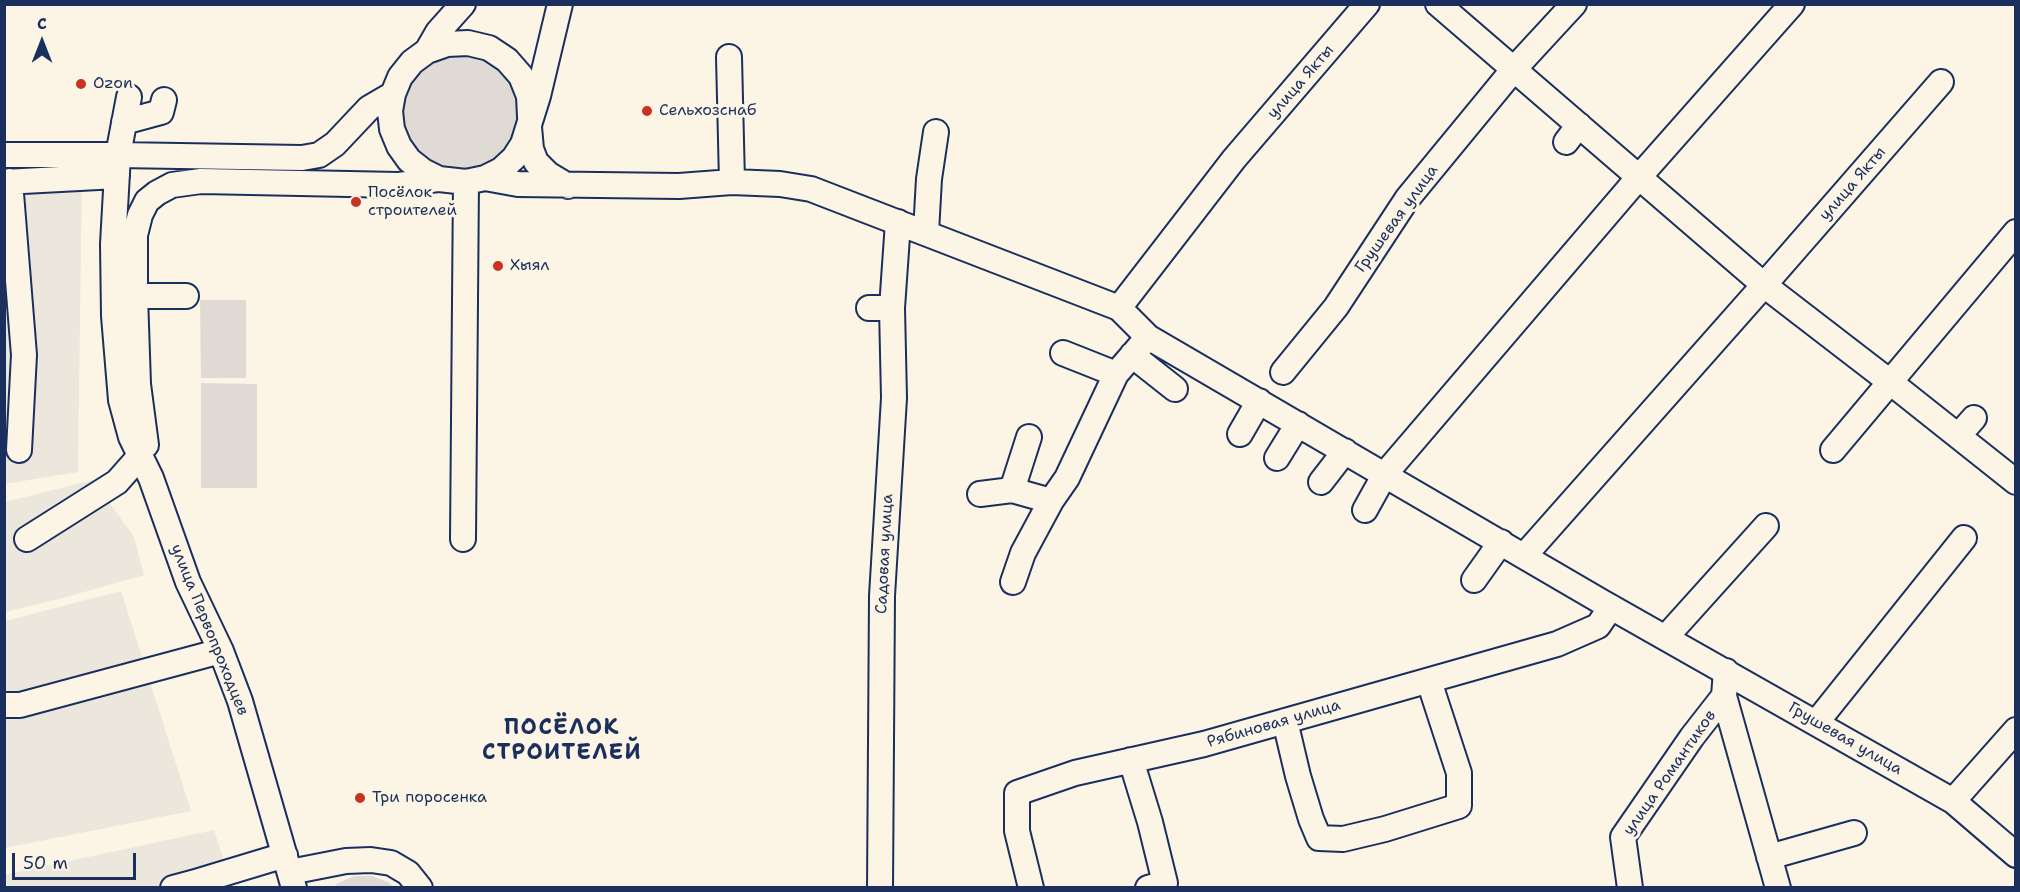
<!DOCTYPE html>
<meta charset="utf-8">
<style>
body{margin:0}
#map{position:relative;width:2020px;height:892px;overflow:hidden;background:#fcf5e5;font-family:"Shantell Sans",sans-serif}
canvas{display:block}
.frame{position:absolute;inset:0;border:6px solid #1b2f5e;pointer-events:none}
.north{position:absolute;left:12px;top:12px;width:60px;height:60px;-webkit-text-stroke:4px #fcf5e5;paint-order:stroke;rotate:0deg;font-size:16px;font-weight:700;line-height:24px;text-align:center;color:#1b2f5e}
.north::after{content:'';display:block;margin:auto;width:21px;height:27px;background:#1b2f5e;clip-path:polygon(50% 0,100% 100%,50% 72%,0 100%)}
.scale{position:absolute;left:12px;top:853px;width:124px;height:27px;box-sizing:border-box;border:3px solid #1b2f5e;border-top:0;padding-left:8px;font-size:18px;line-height:21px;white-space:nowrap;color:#1b2f5e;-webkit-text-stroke:4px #fcf5e5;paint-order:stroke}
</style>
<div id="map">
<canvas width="2020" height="892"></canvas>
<div class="frame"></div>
<div class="north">С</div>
<div class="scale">50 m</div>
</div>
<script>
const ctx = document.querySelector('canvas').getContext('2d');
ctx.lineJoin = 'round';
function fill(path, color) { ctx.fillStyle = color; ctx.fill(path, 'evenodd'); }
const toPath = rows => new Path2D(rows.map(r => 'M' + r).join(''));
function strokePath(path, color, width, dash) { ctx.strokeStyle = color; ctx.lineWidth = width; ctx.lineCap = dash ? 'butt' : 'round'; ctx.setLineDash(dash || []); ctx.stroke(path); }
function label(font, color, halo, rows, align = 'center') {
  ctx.font = font + ' "Shantell Sans",sans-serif'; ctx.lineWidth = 6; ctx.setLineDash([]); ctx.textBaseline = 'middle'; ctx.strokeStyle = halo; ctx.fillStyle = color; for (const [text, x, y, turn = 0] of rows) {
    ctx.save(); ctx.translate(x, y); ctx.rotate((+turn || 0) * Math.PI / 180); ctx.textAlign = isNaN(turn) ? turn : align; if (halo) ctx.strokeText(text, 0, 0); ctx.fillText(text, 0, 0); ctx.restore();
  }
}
fill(toPath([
 [5,166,82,166,78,472,5,484],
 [93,480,134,537,144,575,63,598,5,612,5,502],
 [121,591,191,811,5,848,5,621],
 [214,830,232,887,5,887,4,875]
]), '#ece7dc');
fill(toPath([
 '400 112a60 60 0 1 1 120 0a60 60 0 1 1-120 0Z',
 [200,300,246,300,246,378,201,378],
 [201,383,257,384,257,488,201,488],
 [354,876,372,876,388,882,394,887,334,887,338,883]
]), '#dfdbd4');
const minor = toPath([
 [1438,4,1764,285,1890,382,2016,482],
 [427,51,438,32,463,4],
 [729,57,732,182],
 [530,117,529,96,521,76,507,60,489,48,468,43,447,44,427,51,412,62,400,77,393,94,390,111,392,129,399,146,409,160,423,171,439,179,466,182,485,178,501,170,514,158,523,144,538,96,560,4],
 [124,122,161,112,164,100],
 [529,127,531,149,536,162,548,174,568,186],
 [1566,142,1579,125],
 [4,155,118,155,129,97],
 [485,178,518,184,679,186,732,182,780,184,811,189,1119,308,1148,337,1602,602,1953,801,2016,855],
 [10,181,24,355,19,450],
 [4,182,117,176],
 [926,232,929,179,936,132],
 [135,296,186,296],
 [869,308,892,308],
 [1119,308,1234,159,1367,4],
 [1063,353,1116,374],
 [1132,355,1175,389],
 [1283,372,1336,307,1407,199,1514,69,1574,4],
 [1240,434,1259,401],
 [1958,436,1974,418],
 [1029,437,1012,490,1051,501,1067,478,1116,374,1148,337],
 [146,445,138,384,135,296,135,235,140,215,147,201,157,193,172,185,201,181,398,185,439,179],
 [1833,450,2016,232],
 [1277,458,1298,424],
 [1321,482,1345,451],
 [980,494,1012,490],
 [1365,510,1385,474,1639,177,1792,4],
 [27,539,117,482,140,456],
 [463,539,466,182],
 [1524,556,1764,285,1941,82],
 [1474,580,1501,542],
 [1013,582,1023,553,1051,501],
 [1666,637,1766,526],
 [1726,671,1724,696,1778,888],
 [4,705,20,705,221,651],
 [1285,721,1298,776,1311,819,1319,838,1343,839,1385,829,1459,806,1459,773,1429,681],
 [1816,723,1964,538],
 [1131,760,1150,822,1165,883,1148,888],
 [1953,801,2016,730],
 [1769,857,1854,833],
 [290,872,346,861,371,860,391,863,408,873,420,888],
 [173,888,199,881],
 [201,888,199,881,285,855],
 [294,888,240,701,221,651,188,582,151,478,131,437,121,400,114,316,113,244,118,155,302,158,319,155,335,144,369,108,393,94],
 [880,888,882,596,894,398,892,308,898,222],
 [1031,888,1017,831,1017,793,1075,773,1204,744,1557,644,1598,626,1611,607],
 [1630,888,1623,837,1692,737,1724,696]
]);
strokePath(minor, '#1b2f5e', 28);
strokePath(minor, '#fcf5e5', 24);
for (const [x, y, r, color] of [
 [81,84,6,"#c8321e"],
 [647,111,6,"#c8321e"],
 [356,202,6,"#c8321e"],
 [498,266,6,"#c8321e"],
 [360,798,6,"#c8321e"]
]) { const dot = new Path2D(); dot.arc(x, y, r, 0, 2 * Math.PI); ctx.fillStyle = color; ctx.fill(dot); strokePath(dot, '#fcf5e5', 2); }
label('16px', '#1b2f5e', '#fcf5e5', [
 ["улица Якты",1301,82,-49],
 ["улица Якты",1853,184,-49],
 ["Грушевая улица",1397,219,-54],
 ["Садовая улица",885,554,-87],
 ["улица Первопроходцев",209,630,68],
 ["Рябиновая улица",1274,724,-16],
 ["Грушевая улица",1845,739,30],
 ["улица Романтиков",1670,773,-55]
]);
label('16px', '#1b2f5e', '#fcf5e5', [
 ["Ozon",93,84],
 ["Сельхозснаб",659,111],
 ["Посёлок",368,193],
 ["строителей",368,211],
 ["Хыял",510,266],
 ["Три поросенка",372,798]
], 'left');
ctx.letterSpacing = '1.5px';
label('bold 22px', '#1b2f5e', '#fcf5e5', [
 ["ПОСЁЛОК",562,728],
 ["СТРОИТЕЛЕЙ",562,753]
]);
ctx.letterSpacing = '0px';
</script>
